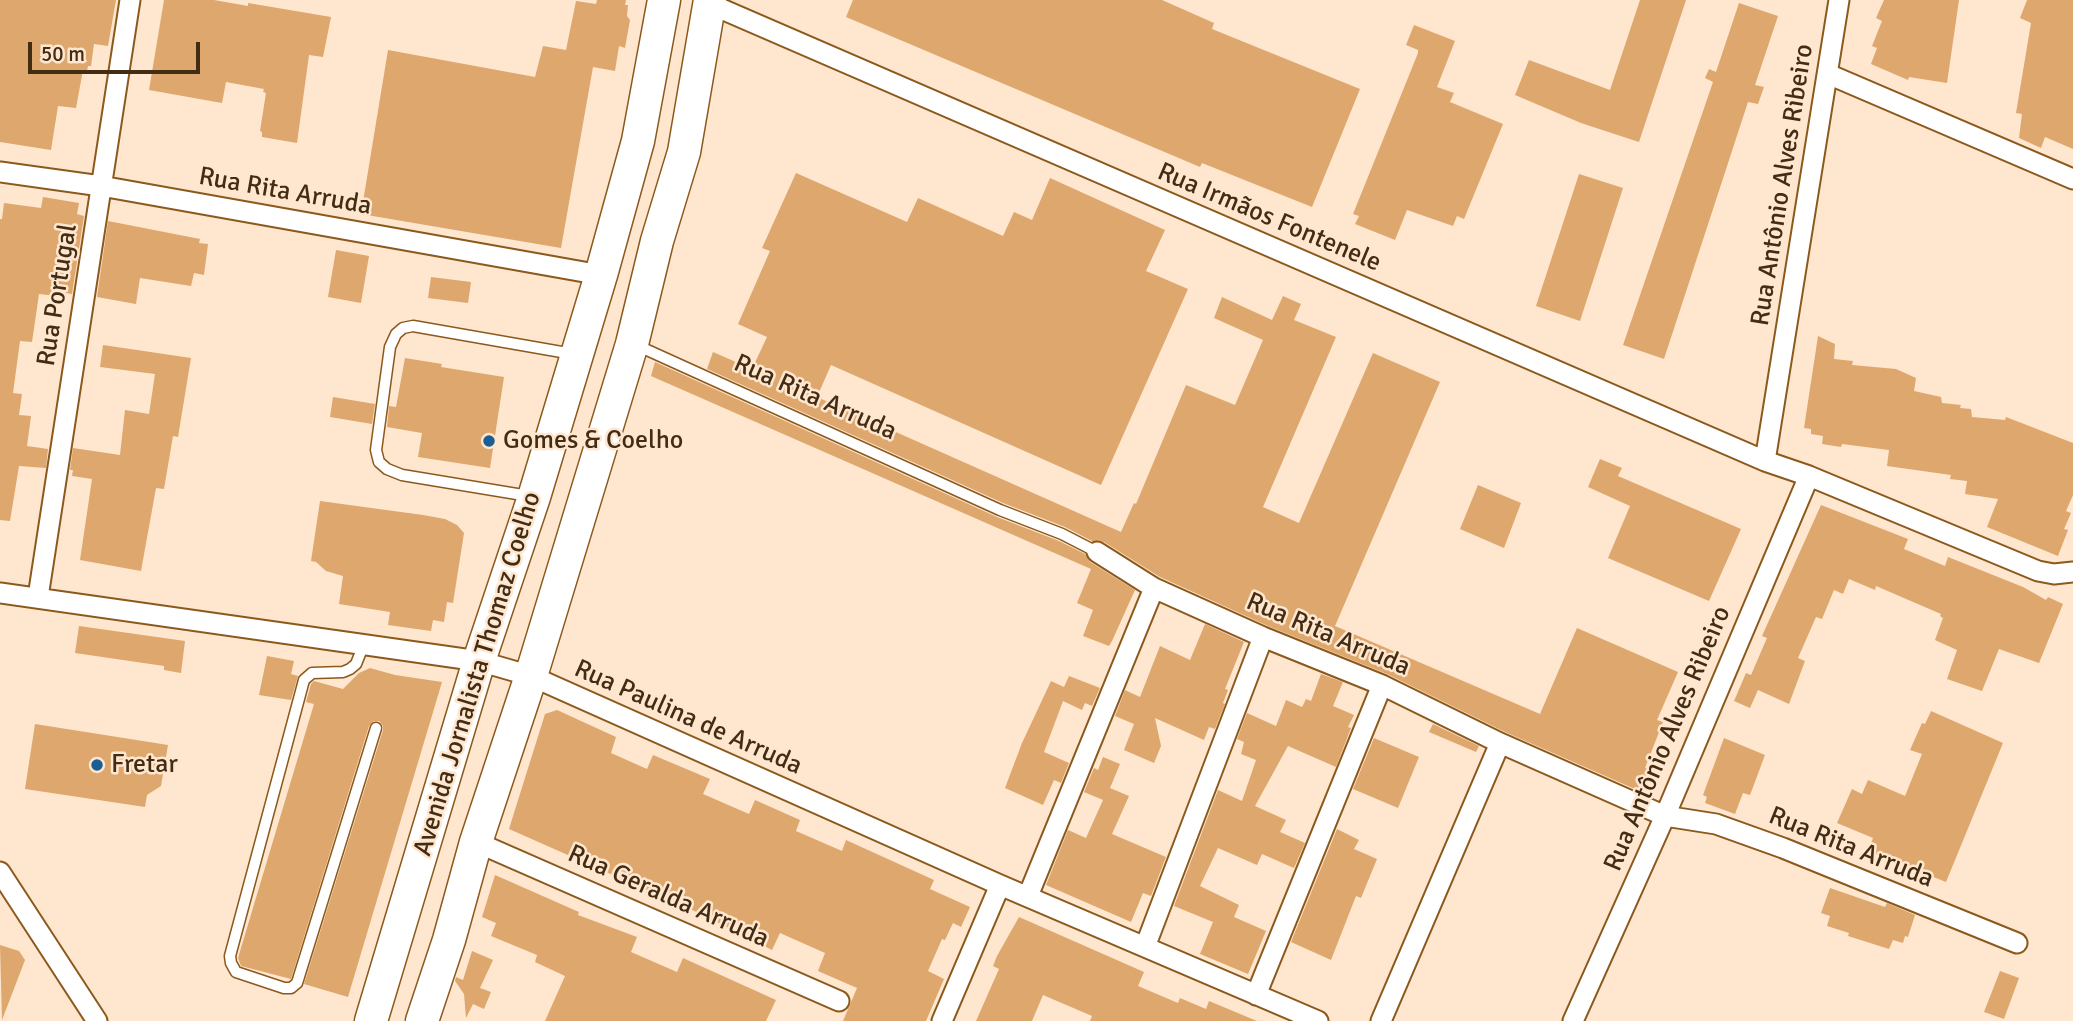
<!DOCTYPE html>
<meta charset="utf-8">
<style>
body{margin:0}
#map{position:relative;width:2073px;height:1021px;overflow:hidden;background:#fee6cf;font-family:Signika,sans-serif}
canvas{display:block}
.scale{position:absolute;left:28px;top:42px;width:172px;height:32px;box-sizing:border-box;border:4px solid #432c14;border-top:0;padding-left:9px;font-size:21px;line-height:24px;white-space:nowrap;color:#432c14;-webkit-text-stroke:5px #fee6cf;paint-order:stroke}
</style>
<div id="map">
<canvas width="2073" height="1021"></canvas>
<div class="scale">50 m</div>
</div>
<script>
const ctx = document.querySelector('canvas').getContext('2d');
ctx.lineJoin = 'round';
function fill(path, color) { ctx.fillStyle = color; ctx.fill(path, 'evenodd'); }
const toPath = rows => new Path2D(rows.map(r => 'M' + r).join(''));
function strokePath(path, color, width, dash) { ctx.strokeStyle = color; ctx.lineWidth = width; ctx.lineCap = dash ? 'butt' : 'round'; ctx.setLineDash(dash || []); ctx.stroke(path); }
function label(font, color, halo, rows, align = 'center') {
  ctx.font = font + ' Signika,sans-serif'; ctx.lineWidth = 5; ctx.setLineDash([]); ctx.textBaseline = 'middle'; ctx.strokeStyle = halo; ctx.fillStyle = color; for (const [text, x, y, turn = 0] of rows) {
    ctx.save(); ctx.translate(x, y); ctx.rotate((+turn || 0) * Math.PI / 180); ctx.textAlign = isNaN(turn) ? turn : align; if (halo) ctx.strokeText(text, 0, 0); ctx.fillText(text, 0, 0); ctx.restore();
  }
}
fill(toPath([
 [0,0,116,0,108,46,94,44,91,66,88,66,87,71,83,70,76,108,58,106,51,150,0,142],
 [164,0,214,0,248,6,248,3,331,17,323,57,309,55,297,143,262,137,262,132,260,131,266,93,263,92,264,89,226,82,222,103,149,90],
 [597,0,626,0,625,5,628,5,627,16,630,20,625,48,619,46,615,71,593,67,561,248,361,214,388,50,535,77,543,46,566,50,576,1,596,4],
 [853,0,1162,0,1214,23,1212,29,1360,89,1312,207,1202,163,1200,167,846,17],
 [1640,0,1686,0,1639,142,1581,123,1515,95,1529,60,1610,90],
 [1884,0,1959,0,1947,83,1909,77,1908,80,1871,64,1877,48,1872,46,1882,21,1876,18],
 [2027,0,2073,0,2073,149,2045,137,2041,148,2019,138,2022,114,2016,113,2031,23,2020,18],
 [1739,3,1778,16,1755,85,1764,87,1758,104,1748,102,1664,359,1623,345,1713,82,1705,78,1709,69,1716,72],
 [1414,25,1455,41,1437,87,1454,93,1450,102,1503,124,1464,219,1457,216,1453,226,1407,210,1395,240,1355,224,1359,216,1353,214,1418,53,1418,50,1406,45],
 [796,173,907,222,918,198,1003,236,1014,212,1032,220,1050,178,1165,230,1146,271,1188,289,1101,485,831,365,817,397,1121,532,1134,503,1136,504,1186,385,1235,405,1263,340,1214,318,1222,297,1272,320,1283,296,1301,304,1294,320,1336,337,1263,507,1299,523,1373,353,1440,382,1335,626,1540,714,1577,628,1678,672,1657,720,1663,722,1645,768,1653,771,1644,793,1505,732,1387,674,1268,626,1160,577,1104,542,1092,541,1065,527,1003,503,707,369,713,352,752,369,767,337,738,324,770,251,762,248],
 [1579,174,1623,188,1580,321,1536,306],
 [43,197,79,203,77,214,84,216,72,294,65,293,65,297,39,294,32,342,20,341,13,393,22,394,19,415,31,416,27,446,48,449,46,468,19,466,10,521,0,520,0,219,2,219,4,203,41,208],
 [108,221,200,239,199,243,208,244,204,275,194,273,191,286,140,278,136,304,97,297],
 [336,250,369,256,361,303,328,297],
 [431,277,471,282,468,303,428,298],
 [1818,336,1835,344,1834,359,1853,361,1852,365,1896,369,1916,378,1914,391,1941,397,1942,403,1961,405,1960,408,1971,409,1972,417,2005,420,2006,417,2073,443,2073,495,2066,511,2071,513,2064,529,2068,530,2058,556,1987,527,1998,499,1965,494,1967,481,1950,479,1951,475,1887,466,1889,450,1842,444,1841,447,1822,444,1823,436,1811,434,1811,429,1804,428],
 [103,345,191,358,178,437,173,436,164,489,156,488,141,571,80,560,92,479,72,476,73,470,70,470,73,448,120,455,125,410,149,414,155,374,100,367],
 [405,358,442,364,441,367,504,377,490,468,418,457,422,433,387,427,389,406,396,407],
 [655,362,997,517,1059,541,1085,554,1090,562,1135,590,1112,641,1109,646,1083,636,1093,610,1077,603,1091,569,651,376],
 [333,397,375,404,372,424,330,417],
 [1600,459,1622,468,1618,476,1741,529,1709,601,1608,558,1630,506,1588,487],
 [1478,485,1521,503,1504,548,1460,529],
 [320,501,423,515,445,519,457,525,464,533,453,603,447,602,444,622,433,620,431,631,388,625,390,612,339,604,343,576,326,571,316,562,311,561],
 [1821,505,1908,539,1904,549,1945,566,1948,557,2023,587,2046,600,2048,597,2063,604,2039,663,1999,649,1982,691,1947,679,1957,650,1935,640,1943,618,1940,616,1941,614,1876,586,1875,590,1849,579,1843,594,1834,590,1822,619,1816,617,1798,658,1805,661,1789,704,1758,690,1750,708,1734,701,1746,673,1751,675,1767,638,1762,636],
 [1205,624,1244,642,1225,689,1228,690,1223,703,1225,704,1215,729,1209,727,1204,740,1155,718,1161,746,1154,763,1124,750,1134,724,1115,716,1125,690,1140,697,1160,646,1190,660],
 [79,626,185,641,181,673,164,670,164,666,75,653],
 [267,656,294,661,291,674,298,676,291,700,259,695],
 [370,668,395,675,442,682,348,997,304,984,383,730,383,726,379,721,374,721,369,726,291,979,241,966,238,958,314,704,306,702,311,684,314,681,343,689,359,673],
 [1321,674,1343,682,1333,706,1354,715,1348,727,1351,728,1336,767,1288,746,1255,806,1286,820,1280,832,1305,843,1294,868,1262,854,1257,865,1218,848,1200,886,1239,905,1234,917,1266,931,1248,974,1200,954,1213,922,1174,906,1218,790,1242,801,1256,760,1241,754,1244,742,1237,739,1247,713,1276,726,1286,700,1302,707,1306,699,1311,701],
 [1069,676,1100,688,1092,706,1085,703,1082,710,1063,701,1044,752,1069,763,1061,783,1054,780,1043,805,1005,788,1022,743,1051,681,1064,687],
 [557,710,616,737,611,753,647,769,653,755,710,779,703,794,749,814,755,800,800,820,796,831,842,851,846,840,934,880,930,889,970,907,961,927,953,923,945,940,942,939,928,971,944,979,926,1021,843,1021,857,988,818,971,825,953,780,933,772,950,701,914,637,886,636,889,612,879,613,875,509,829,545,714],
 [1931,711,2003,743,1946,882,1868,851,1873,838,1837,823,1852,789,1862,794,1868,780,1905,796,1922,754,1910,750,1922,723,1925,724],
 [35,724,168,745,161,786,147,795,145,807,25,789],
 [1433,724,1479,746,1476,752,1429,732],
 [1374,738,1419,757,1398,808,1353,789],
 [1724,738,1765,755,1750,795,1743,793,1735,814,1705,803,1707,797,1703,795],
 [1103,757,1120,764,1110,788,1129,796,1112,834,1166,857,1151,896,1143,893,1131,922,1046,885,1068,830,1086,838,1103,800,1084,792,1094,768,1098,770],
 [1337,829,1359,840,1354,849,1377,859,1361,898,1356,896,1331,960,1291,942],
 [495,875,579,912,578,915,637,937,631,952,677,972,683,958,776,1000,766,1021,545,1021,565,976,535,962,537,955,491,936,496,923,482,917],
 [1830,888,1885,907,1887,903,1915,915,1908,937,1905,936,1903,943,1893,940,1889,949,1848,936,1849,933,1827,926,1830,916,1821,913],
 [1019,917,1144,972,1138,986,1178,1003,1180,998,1206,1009,1209,1001,1257,1021,1090,1021,1092,1016,1043,995,1032,1021,976,1021,999,969,993,966,997,956],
 [0,945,19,951,25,960,2,1020],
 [472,951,493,960,480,988,491,992,484,1009,473,1004,466,1018,464,994,455,981,456,977,463,980],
 [2000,971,2019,978,2004,1019,1984,1012]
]), '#dea76d');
const service = toPath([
 [636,345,1000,510,1062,534,1097,552],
 [529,496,402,475,387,469,379,462,376,450,390,347,396,334,403,328,413,326,573,354],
 [364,644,356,664,350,669,343,672,312,673,304,680,230,956,231,963,236,972,284,988,291,988,297,983,376,728]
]);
const minor = toPath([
 [710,4,1765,461,1809,476,2038,571,2054,574,2073,572],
 [1828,74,2073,179],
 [0,172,101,186,601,275],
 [1765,461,1839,0],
 [1097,552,1154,588,1263,637,1382,685,1500,743,1665,816,1716,824,1783,848,2017,943],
 [0,593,479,661,531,676,1000,885,1318,1021],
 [38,597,130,0],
 [476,842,839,1001],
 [0,872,97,1021],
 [1028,896,1154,588],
 [1145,947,1263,637],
 [1256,995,1382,685],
 [942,1021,1000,885],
 [1381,1021,1500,743],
 [1573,1021,1665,816,1809,476]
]);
const primary = toPath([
 [371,1021,479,661,534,497,601,275,638,141,664,0],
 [422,1021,449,940,476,842,531,676,632,344,657,241,684,152,710,0]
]);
strokePath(service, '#8c591c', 13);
strokePath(minor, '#8c591c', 23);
strokePath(primary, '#8c591c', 35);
strokePath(service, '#fff', 10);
strokePath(minor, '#fff', 19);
strokePath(primary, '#fff', 32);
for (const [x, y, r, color] of [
 [489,441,7,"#1a5e93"],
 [97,765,7,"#1a5e93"]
]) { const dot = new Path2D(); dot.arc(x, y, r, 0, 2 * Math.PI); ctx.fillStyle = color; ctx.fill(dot); strokePath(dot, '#fee6cf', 2.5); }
label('26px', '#432c14', '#fee6cf', [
 ["Rua Antônio Alves Ribeiro",1783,185,-81],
 ["Rua Rita Arruda",285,192,10],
 ["Rua Irmãos Fontenele",1269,218,23],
 ["Rua Portugal",58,295,-81],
 ["Rua Rita Arruda",815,398,24],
 ["Rua Rita Arruda",1328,635,23],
 ["Avenida Jornalista Thomaz Coelho",478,674,-73],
 ["Rua Paulina de Arruda",688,718,24],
 ["Rua Antônio Alves Ribeiro",1668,739,-67],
 ["Rua Rita Arruda",1851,848,22],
 ["Rua Geralda Arruda",668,897,24]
]);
label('26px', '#432c14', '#fee6cf', [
 ["Gomes & Coelho",503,441],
 ["Fretar",111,765]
], 'left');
</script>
